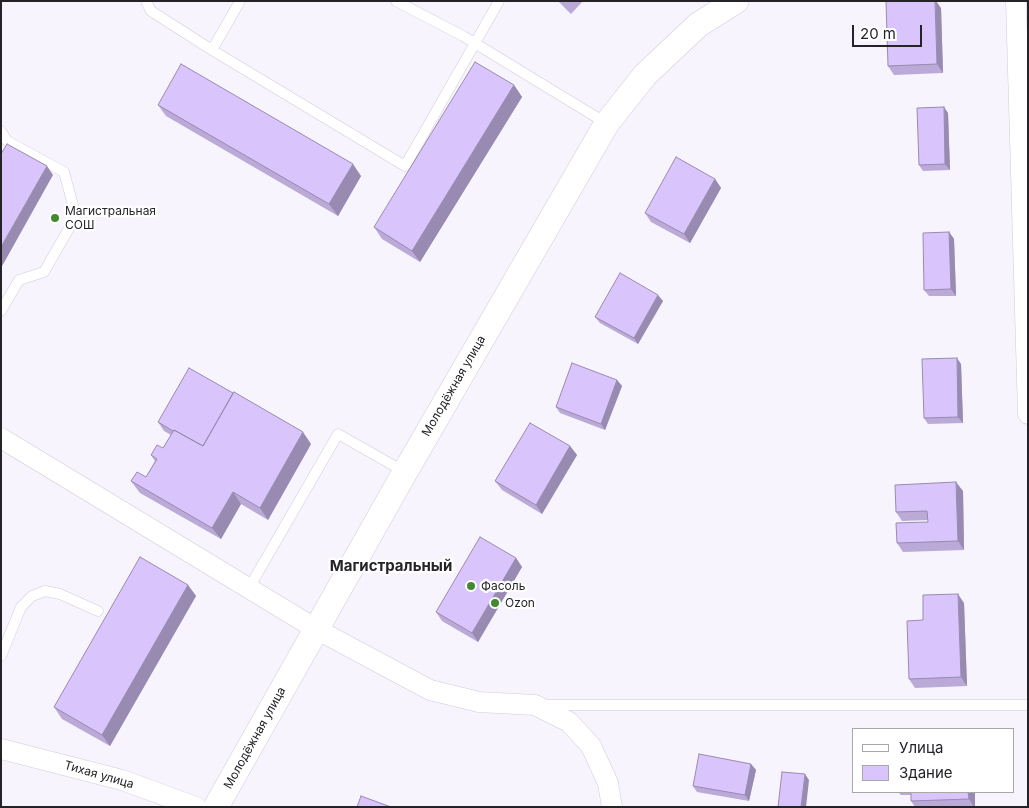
<!DOCTYPE html>
<meta charset="utf-8">
<style>
body{margin:0}
#map{position:relative;width:1029px;height:808px;overflow:hidden;background:#f7f4fd;font-family:Inter,sans-serif}
canvas{display:block}
.frame{position:absolute;inset:0;border:2px solid #252328;pointer-events:none}
.legend{position:absolute;left:852px;top:728px;width:162px;height:65px;box-sizing:border-box;background:#fff;border:1px solid #a8a7a9;margin:0;padding:6px 9px;list-style:none;font-size:15px;color:#252328}
.legend li{display:flex;align-items:center;gap:10px;height:25px}
.legend b{width:25px;border:1px solid #a8a7a9}
.scale{position:absolute;left:852px;top:25px;width:70px;height:22px;box-sizing:border-box;border:2px solid #252328;border-top:0;padding-left:6px;font-size:15px;line-height:18px;white-space:nowrap;color:#252328;-webkit-text-stroke:4px #fff;paint-order:stroke}
</style>
<div id="map">
<canvas width="1029" height="808"></canvas>
<div class="frame"></div>
<ul class="legend">
<li><b style="height:6px;background:#fff"></b>Улица</li>
<li><b style="height:14px;background:#d9c5fb"></b>Здание</li>
</ul>
<div class="scale">20 m</div>
</div>
<script>
const ctx = document.querySelector('canvas').getContext('2d');
ctx.lineJoin = 'round';
const toPath = rows => new Path2D(rows.map(r => 'M' + r).join(''));
function strokePath(path, color, width, dash) { ctx.strokeStyle = color; ctx.lineWidth = width; ctx.lineCap = dash ? 'butt' : 'round'; ctx.setLineDash(dash || []); ctx.stroke(path); }
function fill(path, color) { ctx.fillStyle = color; ctx.fill(path, 'evenodd'); }
function label(font, color, halo, rows, align = 'center') {
  ctx.font = font + ' Inter,sans-serif'; ctx.lineWidth = 4.5; ctx.setLineDash([]); ctx.textBaseline = 'middle'; ctx.strokeStyle = halo; ctx.fillStyle = color; for (const [text, x, y, turn = 0] of rows) {
    ctx.save(); ctx.translate(x, y); ctx.rotate((+turn || 0) * Math.PI / 180); ctx.textAlign = isNaN(turn) ? turn : align; if (halo) ctx.strokeText(text, 0, 0); ctx.fillText(text, 0, 0); ctx.restore();
  }
}
const service = toPath([
 [146,1,151,11,212,50],
 [240,1,212,50,405,166,499,1],
 [396,1,463,36,606,123],
 [1,131,7,141,64,172,76,216,44,272,19,280,1,311],
 [249,588,338,434,405,472],
 [1,656,21,607,32,596,45,591,60,594,98,611],
 [544,705,1028,705]
]);
const minor = toPath([
 [1016,1,1028,414],
 [1,438,316,629,430,690,479,702,535,705,569,722,591,746,608,783,612,807],
 [1,749,122,780,196,807]
]);
const tertiary = toPath([
 [216,807,405,472,607,123,645,75,698,25,736,1]
]);
strokePath(service, '#d0cbda', 11);
strokePath(minor, '#d0cbda', 21);
strokePath(tertiary, '#d0cbda', 26);
strokePath(service, '#fff', 10);
strokePath(minor, '#fff', 20);
strokePath(tertiary, '#fff', 25);
fill(toPath([
 [558,1,583,1,571,14],
 [941,8,943,73,894,75,888,66],
 [514,85,522,97,420,262,382,239,374,227],
 [158,105,361,176,338,216,166,116],
 [948,113,950,170,923,171,919,165],
 [715,179,721,188,690,243,651,222,645,213],
 [949,232,954,239,956,296,929,296,924,290],
 [663,301,638,344,600,323,595,317],
 [961,364,963,423,928,424,924,418],
 [617,380,622,386,605,430,560,413,556,407],
 [158,422,311,444,268,520,241,504,221,539,140,493,131,481,146,477,155,461,151,455,163,448,171,435,164,431],
 [570,446,577,455,542,514,502,490,495,481],
 [963,491,964,550,903,552,897,543,928,522,928,520,902,521,896,512],
 [516,558,522,567,478,642,442,621,436,612],
 [188,585,196,596,110,746,62,719,54,707],
 [964,603,967,686,915,688,909,679,923,620],
 [751,764,756,770,749,801,697,792,693,786],
 [898,792,975,792,975,807,915,807,911,801,911,795,901,795]
]), '#bba9d8');
fill(toPath([
 [935,1,936,1,941,8,943,73,937,64],
 [514,85,522,97,420,262,412,251],
 [944,107,948,113,950,170,945,164],
 [353,164,361,176,338,216,329,204],
 [47,166,53,175,1,268,1,247],
 [715,179,721,188,690,243,684,234],
 [949,232,954,239,956,296,951,289],
 [658,295,663,301,638,344,634,338],
 [957,358,961,364,963,423,958,417],
 [617,380,622,386,605,430,601,424],
 [303,432,311,444,268,520,260,508],
 [570,446,577,455,542,514,536,505],
 [956,482,963,491,964,550,958,541],
 [233,492,241,504,221,539,212,528],
 [516,558,522,567,478,642,472,633],
 [188,585,196,596,110,746,102,735],
 [958,594,964,603,967,686,961,677],
 [751,764,756,770,749,801,745,795],
 [805,774,809,780,806,807,801,807],
 [968,792,975,792,975,807,974,807,969,799]
]), '#988ab0');
const building = toPath([
 [886,1,935,1,937,64,888,66,886,1],
 [475,62,514,85,412,251,374,227,475,62],
 [181,64,353,164,329,204,158,105,181,64],
 [944,107,945,164,919,165,917,108,944,107],
 [7,144,47,166,1,247,1,154,7,144],
 [676,157,715,179,684,234,645,213,676,157],
 [949,232,951,289,924,290,923,233,949,232],
 [620,273,658,295,634,338,595,317,620,273],
 [957,358,958,417,924,418,922,359,957,358],
 [572,363,617,380,601,424,556,407,572,363],
 [189,368,233,393,203,446,174,430,173,431,158,422,189,368],
 [234,392,303,432,260,508,233,492,212,528,131,481,137,472,146,477,157,459,151,455,157,445,163,448,174,430,203,446,234,392],
 [530,423,570,446,536,505,495,481,530,423],
 [956,482,958,541,897,543,896,523,928,522,927,511,896,512,895,485,956,482],
 [480,537,516,558,472,633,436,612,480,537],
 [140,557,188,585,102,735,54,707,140,557],
 [958,594,961,677,909,679,907,621,923,620,923,595,958,594],
 [699,754,751,764,745,795,693,786,699,754],
 [782,772,805,774,801,807,778,807,782,772],
 [911,792,968,792,969,799,911,801,911,792],
 [361,796,391,807,357,807,361,796]
]);
fill(building, '#d9c5fb');
strokePath(building, '#988ab0', 1);
for (const [x, y, r, color] of [
 [55,218,5,"#44892e"],
 [471,586,5,"#44892e"],
 [495,603,5,"#44892e"]
]) { const dot = new Path2D(); dot.arc(x, y, r, 0, 2 * Math.PI); ctx.fillStyle = color; ctx.fill(dot); strokePath(dot, '#fff', 2); }
label('12px', '#252328', '#fff', [
 ["Магистральная",65,211],
 ["СОШ",65,225],
 ["Фасоль",481,586],
 ["Ozon",505,603]
], 'left');
label('12px', '#252328', '#fff', [
 ["Молодёжная улица",454,386,-60],
 ["Молодёжная улица",255,738,-61],
 ["Тихая улица",99,775,16]
]);
label('bold 15px', '#252328', '#fff', [
 ["Магистральный",391,566]
]);
</script>
